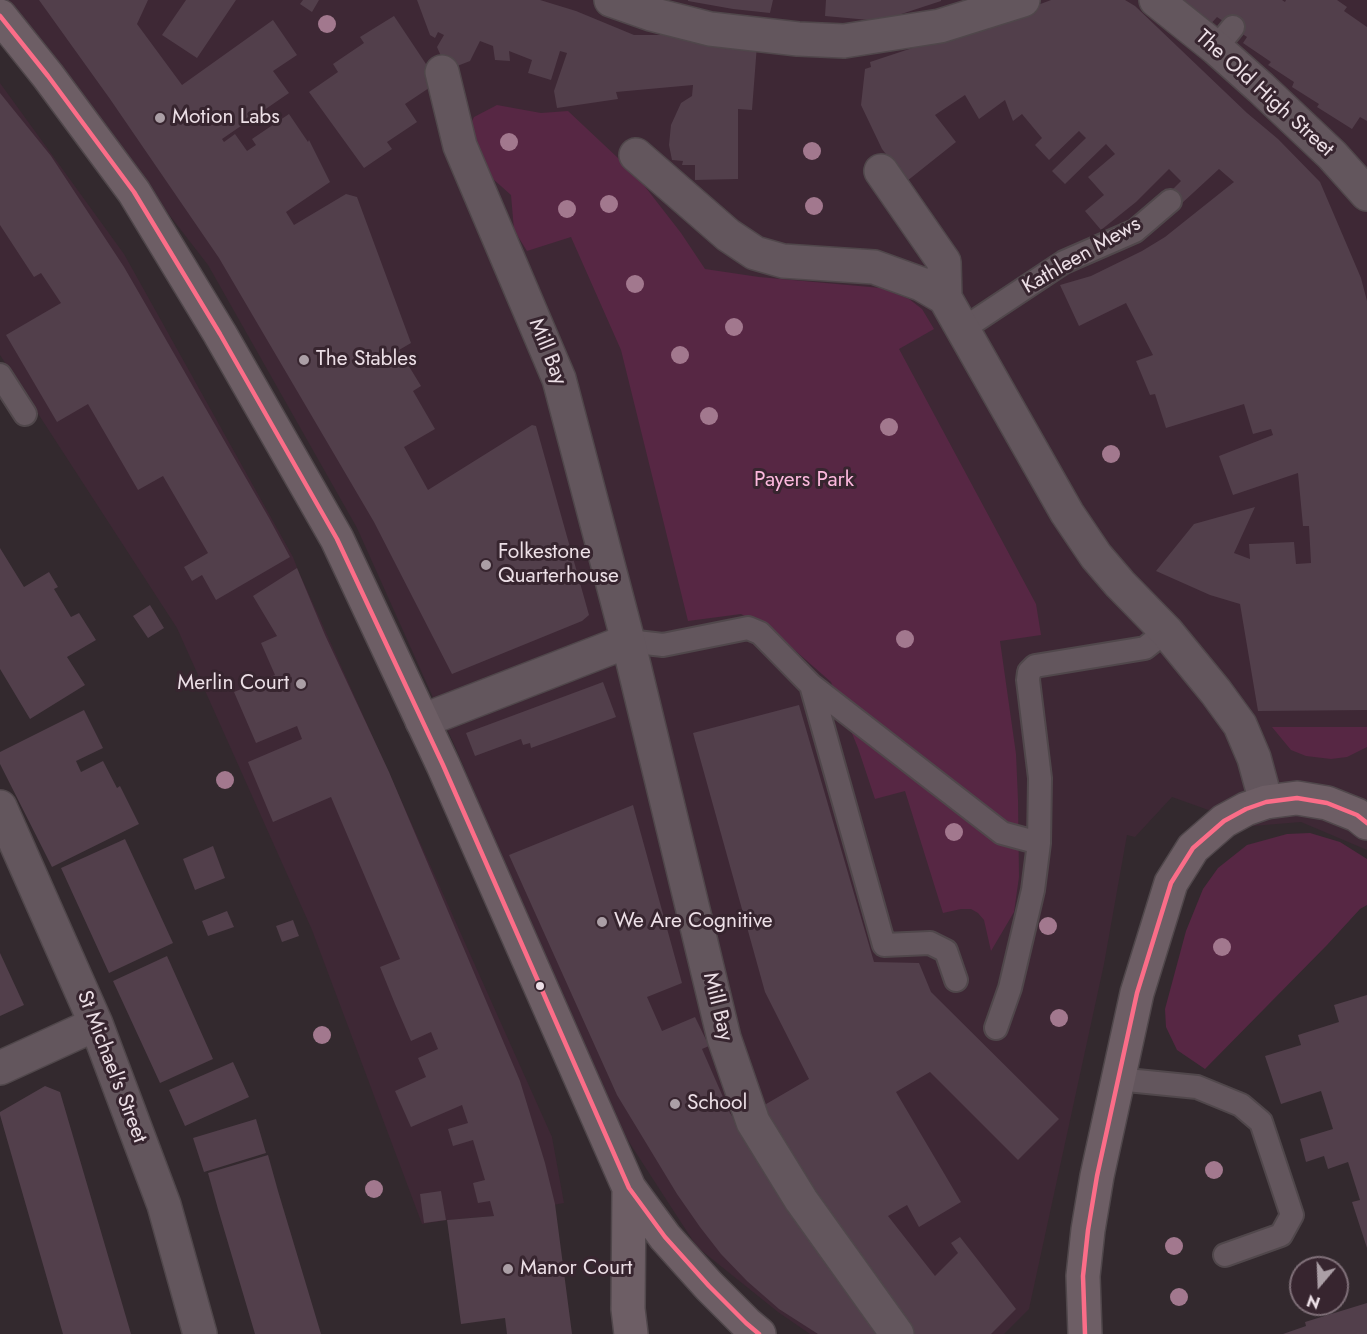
<!DOCTYPE html>
<style>
body{margin:0}
#map{position:relative;width:1367px;height:1334px;overflow:hidden;background:#33292e;font-family:Jost,sans-serif}
canvas{display:block}
.north{position:absolute;left:1289px;top:1256px;width:60px;height:60px;box-sizing:border-box;background:#37252f;border:2px solid #7f6f78;border-radius:50%;rotate:199deg;font-size:16px;font-weight:700;line-height:24px;text-align:center;color:#ecdfe6}
.north::after{content:'';display:block;margin:auto;width:21px;height:27px;background:#ab9fa6;clip-path:polygon(50% 0,100% 100%,50% 72%,0 100%)}
</style>
<div id="map">
<canvas width="1367" height="1334"></canvas>
<div class="north">N</div>
</div>
<script>
const ctx = document.querySelector('canvas').getContext('2d');
ctx.lineJoin = 'round';
function fill(path, color) { ctx.fillStyle = color; ctx.fill(path, 'evenodd'); }
const toPath = rows => new Path2D(rows.map(r => 'M' + r).join(''));
function strokePath(path, color, width, dash) { ctx.strokeStyle = color; ctx.lineWidth = width; ctx.lineCap = dash ? 'butt' : 'round'; ctx.setLineDash(dash || []); ctx.stroke(path); }
function label(font, color, halo, rows, align = 'center') {
  ctx.font = font + ' Jost,sans-serif'; ctx.lineWidth = 6; ctx.setLineDash([]); ctx.textBaseline = 'middle'; ctx.strokeStyle = halo; ctx.fillStyle = color; for (const [text, x, y, turn = 0] of rows) {
    ctx.save(); ctx.translate(x, y); ctx.rotate((+turn || 0) * Math.PI / 180); ctx.textAlign = isNaN(turn) ? turn : align; if (halo) ctx.strokeText(text, 0, 0); ctx.fillText(text, 0, 0); ctx.restore();
  }
}
fill(toPath([
 [3,0,1367,0,1367,850,1301,822,1253,826,1172,797,1135,837,1127,835,1104,964,1029,1309,1004,1334,810,1334,778,1312,697,1247,603,1102,457,751,357,528,208,265],
 [0,83,124,254,293,557,298,570,552,1137,564,1203,494,1216,447,1220,422,1224,312,930,177,628,0,355]
]), '#3e2835');
fill(toPath([
 [497,105,541,113,568,111,636,175,681,233,705,269,759,277,881,288,909,299,922,309,934,329,899,349,1036,604,1041,635,1000,641,1016,754,1018,800,1019,877,1014,912,991,951,984,920,978,913,971,909,961,909,943,913,905,791,875,799,858,748,831,682,773,631,741,614,688,621,621,350,571,237,527,251,514,230,511,195,474,162,466,134,474,117],
 [1272,727,1367,727,1367,747,1347,757,1331,759,1306,756,1291,750],
 [1310,833,1340,842,1367,859,1367,905,1360,909,1327,945,1205,1069,1177,1050,1166,1027,1165,1009,1186,931,1203,889,1218,868,1247,845,1287,834]
]), '#572744');
fill(toPath([
 [39,0,148,0,137,24,182,85,273,20,297,55,273,71,289,93,222,139,224,142,235,134,247,151,256,145,252,139,289,114,308,142,309,140,330,182,286,212,294,225,346,194,357,197,411,343,399,350,421,386,413,391,435,429,404,447,428,490,532,425,536,426,589,615,582,621,452,674,374,522,219,258,110,99],
 [186,0,236,0,197,58,162,35],
 [303,0,319,0,312,12,300,4],
 [417,0,540,0,576,11,634,35,698,35,757,45,752,110,738,109,738,179,695,180,695,165,682,165,683,161,672,160,669,145,671,125,681,103,692,96,693,85,616,92,618,99,557,108,554,91,567,53,560,51,551,80,528,73,532,60,509,51,510,61,495,60,493,46,480,41,470,61,447,70,437,47,444,35,438,32,435,38,430,35],
 [688,0,773,0,770,13,733,9,688,1],
 [826,0,941,0,941,1,880,21,825,16],
 [1051,0,1125,0,1135,6,1247,113,1278,139,1320,182,1361,278,1367,301,1367,710,1258,711,1240,604,1210,595,1156,571,1194,524,1255,507,1234,553,1250,559,1249,544,1294,542,1296,564,1311,563,1309,526,1303,526,1298,473,1233,495,1219,456,1273,435,1271,429,1253,434,1244,404,1166,428,1155,394,1150,395,1136,361,1153,355,1126,303,1079,326,1060,285,1091,276,1142,251,1165,237,1234,182,1219,169,1181,204,1170,192,1181,181,1169,169,1136,202,1101,230,1085,211,1104,195,1088,177,1115,154,1106,144,1065,184,1052,171,1086,138,1079,131,1049,160,1035,145,1042,138,1022,114,1013,121,1005,100,979,119,965,95,935,115,956,142,907,181,882,149,861,105,865,69,871,67,870,62,1006,17],
 [1178,0,1282,0,1285,2,1286,0,1337,0,1347,7,1344,11,1367,27,1367,121,1360,117,1352,129,1317,107,1319,104,1292,87,1294,82,1268,65,1271,62,1243,43,1247,37,1217,17,1207,28],
 [394,16,438,82,405,104,417,122,387,142,392,149,364,168,309,92,338,72,333,64,364,43,360,37],
 [0,93,51,156,124,267,269,518,290,557,216,600,202,575,192,581,184,567,208,553,163,476,138,490,88,404,57,422,6,335,61,303,41,273,34,277,0,225],
 [0,548,24,587,49,572,58,587,54,589,71,617,79,613,96,640,67,657,85,685,30,719,0,669],
 [297,568,325,635,389,772,520,1081,545,1163,555,1204,572,1334,507,1334,505,1318,461,1324,447,1220,494,1216,490,1201,478,1203,473,1183,485,1180,473,1140,453,1146,448,1129,468,1123,462,1105,411,1127,395,1091,426,1077,418,1058,438,1049,431,1032,411,1041,395,1004,380,967,400,959,331,797,273,822,248,762,302,739,297,726,256,743,234,692,275,675,261,643,277,636,253,596],
 [150,605,164,628,148,638,133,616],
 [603,682,616,717,531,748,530,743,523,745,521,739,475,756,466,733],
 [799,705,874,962,919,963,931,992,1059,1119,1018,1160,930,1072,896,1092,961,1202,919,1227,907,1205,888,1216,935,1276,958,1253,951,1243,960,1237,1016,1309,991,1334,905,1334,761,1107,809,1079,765,992,693,733],
 [84,710,103,748,76,761,81,772,103,761,117,788,120,786,139,824,52,867,0,764,0,752],
 [633,805,682,983,647,997,662,1031,695,1017,709,1046,702,1049,730,1113,753,1148,882,1334,818,1334,779,1309,747,1281,721,1254,700,1227,677,1194,617,1095,509,855],
 [125,839,173,943,109,973,61,868],
 [213,846,225,878,195,890,183,859],
 [227,911,234,927,208,936,202,921],
 [293,920,299,936,282,942,276,926],
 [0,953,24,1005,0,1016],
 [167,956,213,1059,160,1083,113,981],
 [1367,995,1367,1248,1352,1202,1360,1200,1348,1162,1328,1169,1324,1156,1306,1162,1300,1139,1333,1129,1321,1091,1281,1104,1265,1056,1301,1045,1298,1035,1339,1022,1334,1005],
 [233,1062,249,1097,185,1126,169,1090],
 [45,1086,60,1092,131,1334,63,1334,0,1115,0,1112],
 [256,1119,266,1153,204,1172,193,1138],
 [268,1155,278,1191,321,1334,255,1334,218,1209,208,1173],
 [441,1191,446,1220,424,1223,420,1194],
 [1367,1303,1367,1334,1283,1334,1306,1326,1305,1322]
]), '#523f4b');
const lane = toPath([
 [1216,48,1233,27],
 [963,329,1064,262,1135,231,1170,201],
 [0,375,25,414],
 [628,641,663,645,748,628,760,633,811,685,1002,833,1039,843],
 [811,685,884,945,930,943,946,951,956,980],
 [996,1028,1010,988,1033,890,1039,843,1040,778,1028,680,1029,672,1035,666,1145,648,1166,631],
 [1117,1079,1197,1087,1241,1105,1261,1122,1292,1215,1281,1235,1225,1255]
]);
const street = toPath([
 [611,0,651,14,710,29,798,39,844,41,940,26,1023,0],
 [1156,0,1216,48,1261,88,1332,155,1367,194],
 [442,72,460,146,559,379,628,641,724,1038,753,1122,801,1200,897,1334],
 [636,155,728,235,755,253,783,261,874,267,921,284,945,298],
 [881,171,944,262,945,298,1067,513,1096,556,1120,584,1166,631,1216,692,1240,725,1254,758,1266,802],
 [422,721,628,641],
 [0,807,96,1024,164,1205,200,1334],
 [0,1068,96,1024]
]);
const primary = toPath([
 [0,16,48,76,134,192,220,334,337,539,443,765,629,1188,628,1309,631,1334],
 [629,1188,665,1237,709,1286,746,1323,759,1334],
 [1085,1334,1083,1276,1088,1230,1097,1176,1137,993,1171,883,1193,848,1224,821,1246,809,1266,802,1297,798,1327,803,1357,815,1367,823]
]);
strokePath(lane, '#50474b', 26);
strokePath(street, '#50474b', 36);
strokePath(primary, '#50474b', 36);
strokePath(lane, '#63565d', 22);
strokePath(street, '#63565d', 33);
strokePath(primary, '#6d5e65', 33);
strokePath(toPath([
 [0,16,48,76,134,192,220,334,337,539,443,765,629,1188,665,1237,709,1286,746,1323,759,1334],
 [1085,1334,1083,1276,1088,1230,1097,1176,1137,993,1171,883,1193,848,1224,821,1246,809,1266,802,1297,798,1327,803,1357,815,1367,823]
]), '#fb6d88', 4.5);
ctx.fillStyle = '#a2788e';
for (const [x, y] of [
 [327,24],
 [509,142],
 [812,151],
 [609,204],
 [814,206],
 [567,209],
 [635,284],
 [734,327],
 [680,355],
 [709,416],
 [889,427],
 [1111,454],
 [905,639],
 [225,780],
 [954,832],
 [1048,926],
 [1222,947],
 [1059,1018],
 [322,1035],
 [1214,1170],
 [374,1189],
 [1174,1246],
 [1179,1297]
]) { ctx.beginPath(); ctx.arc(x, y, 9, 0, 2 * Math.PI); ctx.fill(); }
for (const [x, y, r, color] of [
 [160,118,6,"#ab9fa6"],
 [304,360,6,"#ab9fa6"],
 [486,565,6,"#ab9fa6"],
 [301,684,6,"#ab9fa6"],
 [602,922,6,"#ab9fa6"],
 [540,986,5,"#ecdfe6"],
 [675,1104,6,"#ab9fa6"],
 [508,1269,6,"#ab9fa6"]
]) { const dot = new Path2D(); dot.arc(x, y, r, 0, 2 * Math.PI); ctx.fillStyle = color; ctx.fill(dot); strokePath(dot, '#37252f', 2); }
label('21px', '#ecdfe6', '#37252f', [
 ["The Old High Street",1264,94,42],
 ["Kathleen Mews",1082,256,-30],
 ["Mill Bay",547,352,68],
 ["Mill Bay",717,1007,76],
 ["St Michael's Street",111,1067,69]
]);
label('21px', '#ecdfe6', '#37252f', [
 ["Motion Labs",172,118],
 ["The Stables",316,360],
 ["Folkestone",498,553],
 ["Quarterhouse",498,577],
 ["Merlin Court",289,684,"right"],
 ["We Are Cognitive",614,922],
 ["School",687,1104],
 ["Manor Court",520,1269]
], 'left');
label('21px', '#fcb8dd', '#37252f', [
 ["Payers Park",804,481]
]);
</script>
